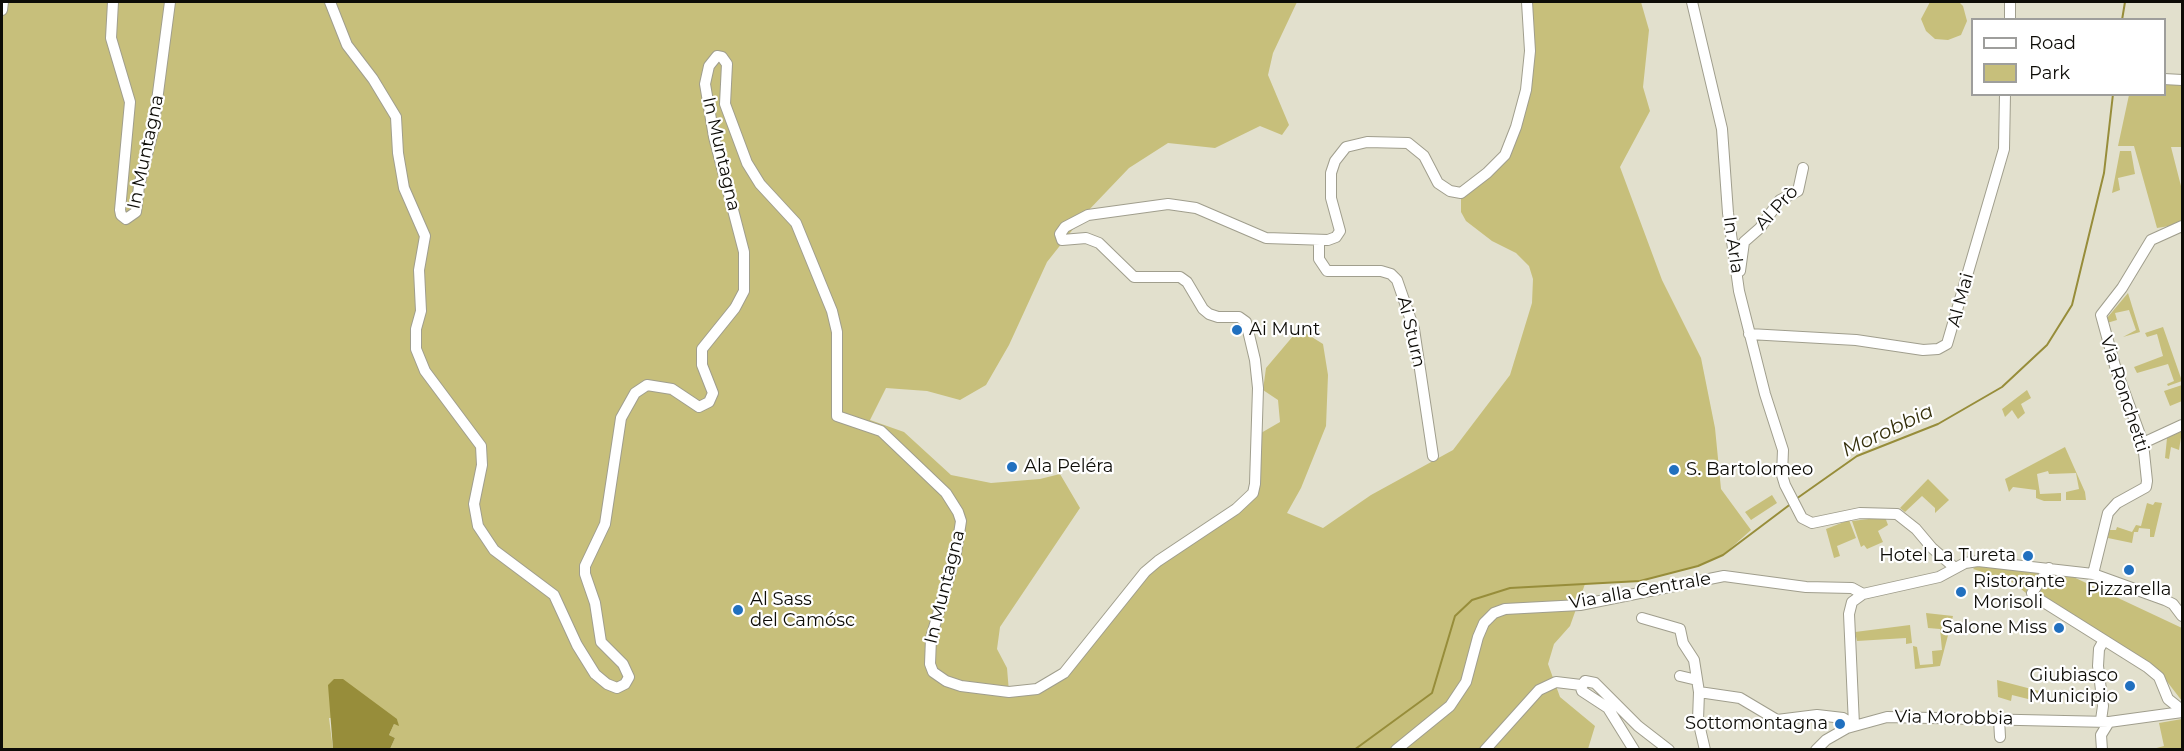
<!DOCTYPE html>
<meta charset="utf-8">
<style>
body{margin:0}
#map{position:relative;width:2184px;height:751px;overflow:hidden;background:#e2e0cd;font-family:Montserrat,sans-serif}
canvas{display:block}
.frame{position:absolute;inset:0;border:3px solid #0d0c07;pointer-events:none}
.legend{position:absolute;left:1971px;top:18px;width:195px;height:78px;box-sizing:border-box;background:#fff;border:2px solid #9e9e9c;margin:0;padding:8px 10px;list-style:none;font-size:18px;color:#0d0c07}
.legend li{display:flex;align-items:center;gap:12px;height:30px}
.legend b{width:30px;border:2px solid #9e9e9c}
</style>
<div id="map">
<canvas width="2184" height="751"></canvas>
<div class="frame"></div>
<ul class="legend">
<li><b style="height:8px;background:#fff"></b>Road</li>
<li><b style="height:16px;background:#c7bf7b"></b>Park</li>
</ul>
</div>
<script>
const ctx = document.querySelector('canvas').getContext('2d');
ctx.lineJoin = 'round';
function fill(path, color) { ctx.fillStyle = color; ctx.fill(path, 'evenodd'); }
const toPath = rows => new Path2D(rows.map(r => 'M' + r).join(''));
function strokePath(path, color, width, dash) { ctx.strokeStyle = color; ctx.lineWidth = width; ctx.lineCap = dash ? 'butt' : 'round'; ctx.setLineDash(dash || []); ctx.stroke(path); }
function label(font, color, halo, rows, align = 'center') {
  ctx.font = font + ' Montserrat,sans-serif'; ctx.lineWidth = 4.5; ctx.setLineDash([]); ctx.textBaseline = 'middle'; ctx.strokeStyle = halo; ctx.fillStyle = color; for (const [text, x, y, turn = 0] of rows) {
    ctx.save(); ctx.translate(x, y); ctx.rotate((+turn || 0) * Math.PI / 180); ctx.textAlign = isNaN(turn) ? turn : align; if (halo) ctx.strokeText(text, 0, 0); ctx.fillText(text, 0, 0); ctx.restore();
  }
}
fill(toPath([
 [2,2,1297,2,1273,53,1268,75,1289,125,1282,135,1260,126,1215,148,1168,143,1129,168,1085,214,1047,262,1009,345,986,385,960,400,927,391,886,388,870,420,904,432,951,475,991,483,1040,479,1060,474,1080,508,1000,627,997,649,1007,668,1009,692,1051,683,1145,572,1246,502,1261,433,1280,422,1278,400,1263,390,1266,368,1299,329,1323,344,1328,375,1326,426,1301,488,1287,513,1323,528,1371,495,1453,450,1510,375,1532,303,1533,279,1529,266,1516,253,1492,241,1466,221,1461,212,1461,193,1505,155,1526,90,1527,2,1641,2,1649,30,1643,87,1650,111,1620,167,1662,280,1701,358,1715,428,1721,489,1751,530,1723,555,1698,566,1640,581,1585,584,1570,626,1554,644,1548,664,1560,697,1595,726,1588,749,390,749,395,738,389,735,394,724,398,725,397,719,329,718,333,749,2,749],
 [1930,2,1959,2,1963,6,1967,21,1961,35,1948,40,1935,39,1926,31,1921,19],
 [2165,85,2182,85,2182,147,2171,147,2182,190,2182,224,2157,228,2134,146,2118,146,2129,95,2164,94],
 [2120,151,2131,151,2135,174,2118,178,2120,190,2112,193],
 [2128,293,2140,332,2123,337,2136,330,2129,310,2115,313,2117,320,2107,323,2107,318],
 [2163,327,2182,381,2168,386,2167,384,2174,381,2168,364,2137,373,2134,367,2163,356,2157,334,2147,337,2145,333],
 [2182,385,2182,401,2170,406,2164,391],
 [2027,390,2031,398,2021,404,2025,413,2018,419,2012,410,2005,417,2002,409],
 [2182,431,2179,450,2171,447,2169,459,2165,458,2167,438],
 [2065,447,2085,492,2086,500,2066,500,2066,492,2079,489,2076,473,2049,474,2048,471,2037,474,2040,494,2061,493,2061,501,2044,501,2036,498,2036,490,2013,487,2009,492,2005,479],
 [1928,479,1949,500,1935,513,1935,508,1922,496,1905,512,1900,508],
 [1772,495,1777,503,1751,520,1745,512],
 [2155,502,2162,503,2154,537,2150,537,2150,529,2139,528,2138,532,2134,532,2132,543,2108,538,2109,530,2116,530,2117,527,2132,532,2136,525,2141,526,2147,503,2153,505],
 [1885,517,1888,525,1878,531,1883,542,1867,549,1864,545,1861,547,1852,521],
 [1849,520,1856,538,1837,546,1840,556,1834,558,1826,529],
 [1976,566,2038,571,2038,576,2026,593,2011,581,1973,569],
 [2051,574,2067,574,2182,628,2182,701,2162,675,2039,593],
 [1926,613,1953,616,1940,666,1915,669,1913,646,1917,647,1920,665,1933,664,1932,651,1942,650,1940,629,1928,628],
 [1910,625,1912,643,1906,644,1906,638,1857,641,1855,632],
 [1997,680,2039,691,2036,701,2012,695,2011,701,1998,697],
 [2182,719,2182,749,2153,749,2164,746,2159,723]
]), '#c7bf7b');
fill(toPath([
 [334,679,343,679,397,719,399,726,394,724,389,735,395,738,390,749,333,749,328,685]
]), '#978d3a');
strokePath(toPath([
 [2122,20,2125,2],
 [1796,499,1857,456,1938,424,2002,387,2047,345,2072,305,2104,173,2113,94],
 [1354,750,1432,693,1455,616,1472,600,1510,588,1640,581,1698,566,1723,555,1792,503]
]), '#978d3a', 2);
const minor = toPath([
 [113,2,111,38,130,102,120,210,121,215,126,219,136,212,139,186,153,131,170,2],
 [330,2,347,45,373,79,396,117,398,153,404,188,425,236,419,270,421,311,416,329,416,349,425,371,481,446,482,465,474,504,478,526,494,550,554,595,577,645,595,674,607,684,617,688,625,684,629,677,623,664,601,642,595,603,585,574,585,566,605,524,621,418,635,393,647,385,672,389,699,407,709,402,713,393,702,365,702,349,735,308,744,291,744,252,714,137,705,84,709,66,717,56,722,57,727,64,725,104,747,163,760,184,796,223,832,311,837,332,837,416,881,431,946,493,958,512,961,521,956,553,931,638,930,664,933,672,946,681,961,686,1009,692,1037,689,1064,673,1145,572,1158,561,1236,509,1253,493,1255,484,1258,388,1255,360,1246,322,1239,317,1218,317,1209,314,1203,309,1187,282,1180,277,1134,277,1099,243,1086,238,1062,240,1060,234,1065,227,1088,215,1168,204,1196,208,1266,238,1328,240,1336,237,1340,231,1331,198,1331,173,1335,161,1346,147,1367,142,1408,143,1424,156,1438,183,1450,191,1461,193,1487,173,1505,155,1516,127,1526,90,1530,51,1527,2],
 [1692,2,1722,129,1728,213,1739,291,1765,394,1783,450,1782,475,1785,485,1802,518,1812,523,1860,513,1897,514,1916,529,1932,548,1955,568],
 [2,10,3,2],
 [2010,20,2010,2],
 [2164,79,2182,80],
 [1319,240,1319,259,1327,271,1381,271,1391,274,1397,280,1414,329,1433,456],
 [1740,271,1744,242,1760,228,1780,200,1798,191,1803,168],
 [1749,334,1856,340,1923,350,1938,349,1947,344,2004,149,2005,94],
 [2143,443,2182,425],
 [2049,568,2032,593,2034,596,2147,667,2159,677,2168,699,2178,707],
 [2093,574,2108,513,2117,503,2146,487,2147,481,2143,443,2115,366,2101,315,2122,288,2151,240,2182,226],
 [1642,618,1680,629,1683,643,1694,660,1699,692,1698,720,1705,750],
 [1680,676,1697,680],
 [1699,692,1740,698,1777,720,1817,715,1843,718,1854,725],
 [1999,719,2000,737],
 [2101,720,2103,706,2098,666,2099,649,2104,640],
 [1854,725,1849,614,1852,602,1863,594],
 [1396,750,1450,706,1466,682,1478,637,1484,623,1494,613,1505,609,1580,605,1724,576,1806,587,1852,588,1863,594,1939,577,1965,563,1978,561,2093,574,2165,600,2173,604,2182,616],
 [1485,750,1539,690,1556,682,1581,685],
 [1634,750,1608,708,1582,691,1581,688,1585,681,1595,683,1638,726,1669,750],
 [1816,750,1826,740,1847,728,1887,717,2109,722,2182,712],
 [2102,750,2101,735,2109,722]
]);
strokePath(minor, '#a09e8d', 12);
strokePath(minor, '#fff', 10);
for (const [x, y, r, color] of [
 [1237,330,6,"#2170bf"],
 [1012,467,6,"#2170bf"],
 [1674,470,6,"#2170bf"],
 [2028,556,6,"#2170bf"],
 [2129,570,6,"#2170bf"],
 [1961,592,6,"#2170bf"],
 [738,610,6,"#2170bf"],
 [2059,628,6,"#2170bf"],
 [2130,686,6,"#2170bf"],
 [1840,724,6,"#2170bf"]
]) { const dot = new Path2D(); dot.arc(x, y, r, 0, 2 * Math.PI); ctx.fillStyle = color; ctx.fill(dot); strokePath(dot, '#fff', 2); }
label('18px', '#0d0c07', '#fff', [
 ["In Muntagna",146,152,-78],
 ["In Muntagna",721,154,77],
 ["Al Prò",1777,208,-47],
 ["In Arla",1733,245,82],
 ["Al Mai",1961,300,-75],
 ["Ai Sturn",1411,332,77],
 ["Via Ronchetti",2124,394,72],
 ["In Muntagna",945,587,-76],
 ["Via alla Centrale",1640,591,-10],
 ["Via Morobbia",1954,718,1]
]);
label('18px', '#0d0c07', '#fff', [
 ["Ai Munt",1249,330],
 ["Ala Peléra",1024,467],
 ["S. Bartolomeo",1686,470],
 ["Hotel La Tureta",2016,556,"right"],
 ["Ristorante",1973,582],
 ["Morisoli",1973,603],
 ["Pizzarella",2129,590,"center"],
 ["Al Sass",750,600],
 ["del Camósc",750,621],
 ["Salone Miss",2047,628,"right"],
 ["Giubiasco",2118,676,"right"],
 ["Municipio",2118,697,"right"],
 ["Sottomontagna",1828,724,"right"]
], 'left');
label('italic 20px', '#36310d', '#fff', [
 ["Morobbia",1888,431,-25]
]);
</script>
